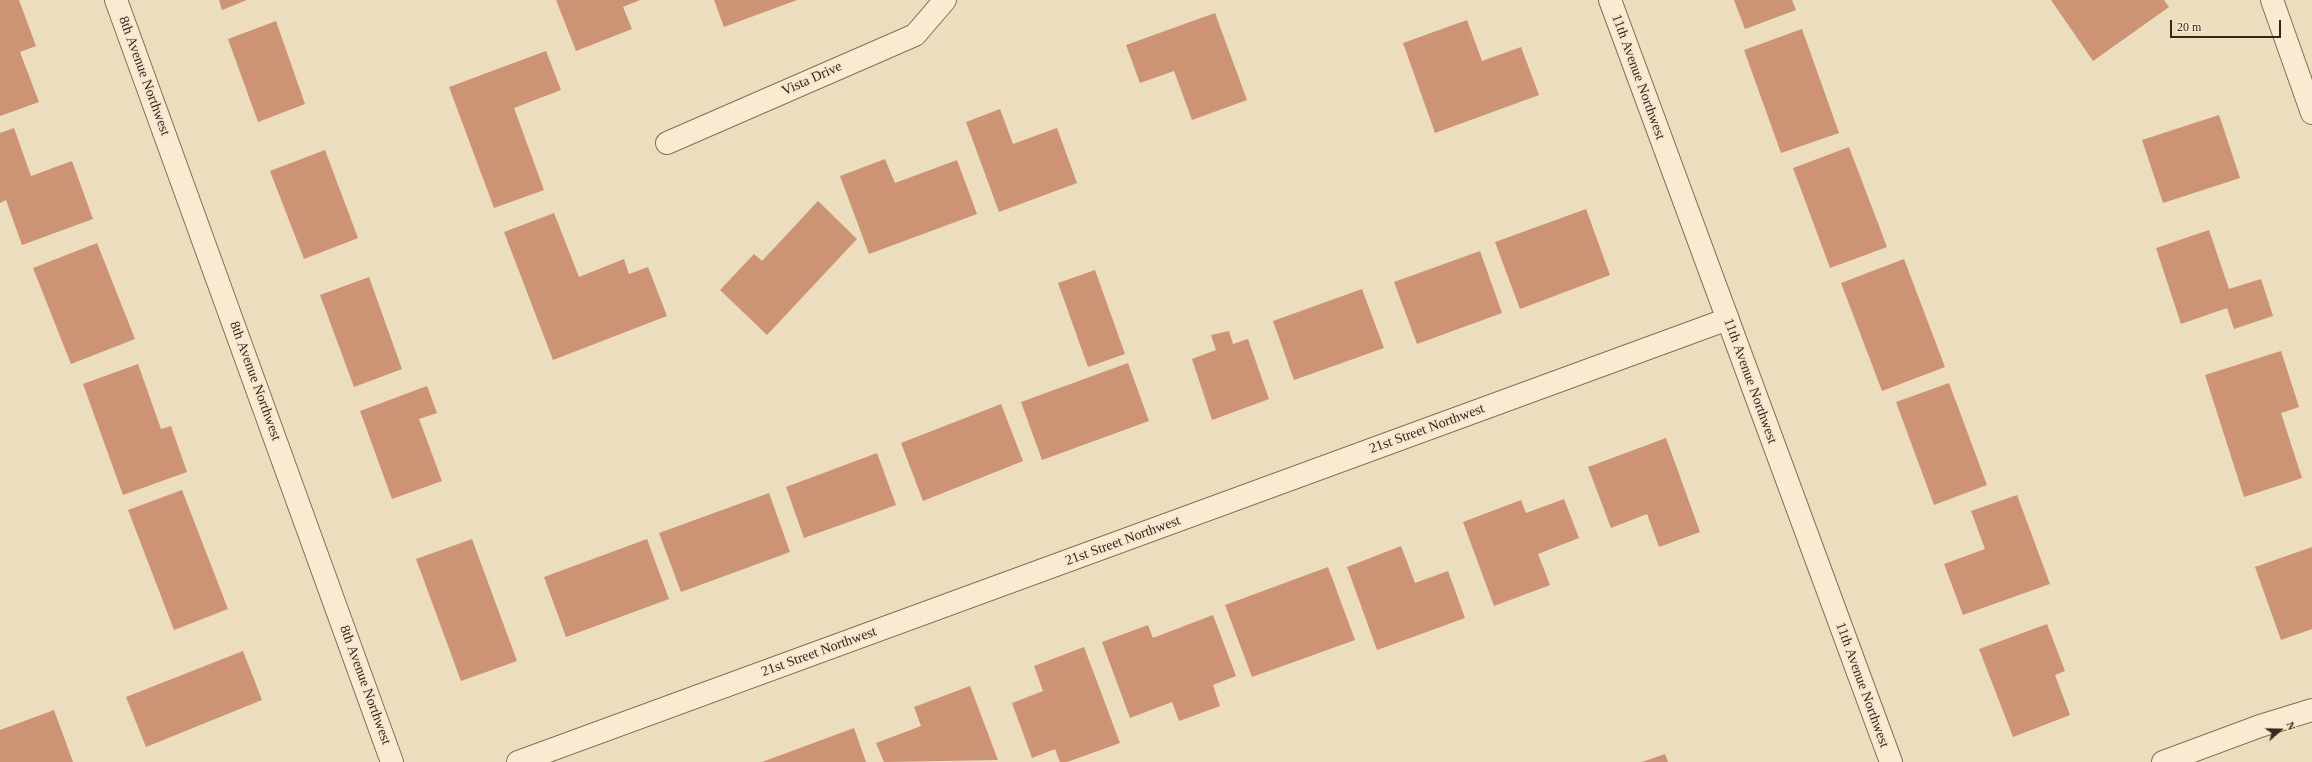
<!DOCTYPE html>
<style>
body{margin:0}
#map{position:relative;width:2312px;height:762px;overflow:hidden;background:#edddbf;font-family:Georgia,serif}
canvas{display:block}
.north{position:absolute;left:2260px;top:710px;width:40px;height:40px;-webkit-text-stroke:3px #f5e7ce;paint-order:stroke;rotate:70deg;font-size:11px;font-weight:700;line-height:16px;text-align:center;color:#35271c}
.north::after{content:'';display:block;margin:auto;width:14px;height:18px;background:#35271c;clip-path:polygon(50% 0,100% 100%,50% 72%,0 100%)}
.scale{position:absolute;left:2170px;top:20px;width:111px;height:18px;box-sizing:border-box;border:2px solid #35271c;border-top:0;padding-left:5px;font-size:12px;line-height:14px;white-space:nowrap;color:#35271c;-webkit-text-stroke:3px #f5e7ce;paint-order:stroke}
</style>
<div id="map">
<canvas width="2312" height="762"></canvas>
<div class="north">N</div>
<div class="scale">20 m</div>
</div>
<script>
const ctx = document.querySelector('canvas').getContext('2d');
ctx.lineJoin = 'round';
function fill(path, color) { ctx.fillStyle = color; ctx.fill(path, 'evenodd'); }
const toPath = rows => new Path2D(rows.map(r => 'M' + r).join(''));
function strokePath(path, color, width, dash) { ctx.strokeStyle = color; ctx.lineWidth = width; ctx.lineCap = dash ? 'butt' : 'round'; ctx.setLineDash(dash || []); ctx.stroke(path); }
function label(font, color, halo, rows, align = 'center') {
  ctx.font = font + ' Georgia,serif'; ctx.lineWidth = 4; ctx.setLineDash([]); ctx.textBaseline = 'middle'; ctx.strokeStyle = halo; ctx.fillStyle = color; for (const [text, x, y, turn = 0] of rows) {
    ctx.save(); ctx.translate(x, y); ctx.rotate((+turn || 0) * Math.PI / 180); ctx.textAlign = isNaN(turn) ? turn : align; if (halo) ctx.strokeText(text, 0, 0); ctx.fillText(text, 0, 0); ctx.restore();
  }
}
fill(toPath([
 [0,0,19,0,36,46,20,52,39,102,0,116],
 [219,0,247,0,222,10],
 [556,0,640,0,623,7,632,29,576,51],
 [714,0,797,0,724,27],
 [1734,0,1792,0,1796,10,1745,29],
 [2051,0,2164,0,2169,7,2093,61],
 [1215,13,1247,100,1192,120,1174,71,1140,83,1126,45],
 [1467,20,1482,61,1521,47,1539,95,1435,133,1403,43],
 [276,21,305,104,258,122,228,39],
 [1802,29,1839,133,1781,153,1744,50],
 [546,51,561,90,514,108,544,190,494,208,449,87],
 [1000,109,1013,144,1057,128,1077,183,999,212,966,122],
 [2219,115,2240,178,2163,203,2142,140],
 [14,128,31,176,72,161,93,219,22,245,6,200,0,203,0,133],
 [1849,147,1887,247,1830,268,1793,168],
 [325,150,358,238,304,259,270,171],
 [885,159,895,183,957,160,977,214,869,254,840,176],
 [818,201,857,239,767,335,720,290,754,254,762,261],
 [1586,209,1610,275,1520,309,1495,242],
 [554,213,579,277,624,259,629,274,648,267,667,316,553,360,504,232],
 [2209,230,2229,289,2261,279,2273,316,2234,329,2227,308,2181,324,2156,248],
 [97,243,135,339,71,364,33,268],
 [1480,251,1502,313,1417,344,1394,282],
 [1904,259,1945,367,1882,391,1841,283],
 [1095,270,1125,354,1088,367,1058,283],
 [369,277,402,369,354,387,320,295],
 [1362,289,1384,348,1294,380,1273,321],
 [1229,331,1233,344,1248,339,1269,399,1212,420,1192,359,1216,350,1211,335],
 [2281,351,2299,407,2281,413,2302,478,2244,497,2205,375],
 [1128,363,1149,421,1042,460,1021,402],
 [138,364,161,429,171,426,187,472,123,495,83,384],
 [1949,383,1987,485,1934,505,1896,402],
 [427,386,437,413,419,419,442,481,392,499,360,411],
 [1001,404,1023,461,923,501,901,443],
 [1666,438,1700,532,1659,547,1647,514,1611,528,1588,467],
 [877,453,896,505,804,538,786,487],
 [182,490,228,609,174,630,128,510],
 [769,493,790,552,681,592,659,533],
 [2017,495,2050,584,1963,615,1944,564,1985,549,1971,511],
 [1564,499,1579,538,1538,554,1550,585,1494,606,1463,522,1521,500,1526,513],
 [472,539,517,661,461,681,416,559],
 [647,539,669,599,566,637,544,577],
 [1401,546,1415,583,1448,571,1465,618,1377,650,1347,567],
 [2312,547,2312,629,2281,640,2255,567],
 [1328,567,1355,640,1252,677,1225,605],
 [1213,615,1236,676,1213,685,1220,706,1179,721,1172,702,1130,718,1102,642,1148,625,1153,638],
 [2047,624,2065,671,2055,675,2070,715,2013,737,1979,649],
 [1084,647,1120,743,1067,762,1060,762,1055,749,1032,758,1012,703,1043,691,1034,666],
 [243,651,262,700,146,747,126,697],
 [970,686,998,760,884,762,876,743,921,726,914,707],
 [54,710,73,762,0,762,0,730],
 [854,728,866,762,762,762],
 [1665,754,1668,762,1642,762]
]), '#cc9374');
const minor = toPath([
 [116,0,392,762],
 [1610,0,1891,762],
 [2272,0,2312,113],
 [667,143,915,35,945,0],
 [518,762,1728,319],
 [2163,762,2260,726,2312,710]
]);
strokePath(minor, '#866d57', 24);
strokePath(minor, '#f9ead2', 22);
label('14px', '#35271c', '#f5e7ce', [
 ["8th Avenue Northwest",144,76,70],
 ["11th Avenue Northwest",1638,77,70],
 ["Vista Drive",812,79,-24],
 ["8th Avenue Northwest",255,381,70],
 ["11th Avenue Northwest",1750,381,70],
 ["21st Street Northwest",1427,429,-20],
 ["21st Street Northwest",1123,541,-20],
 ["21st Street Northwest",819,652,-20],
 ["8th Avenue Northwest",365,685,70],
 ["11th Avenue Northwest",1862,685,70]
]);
</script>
